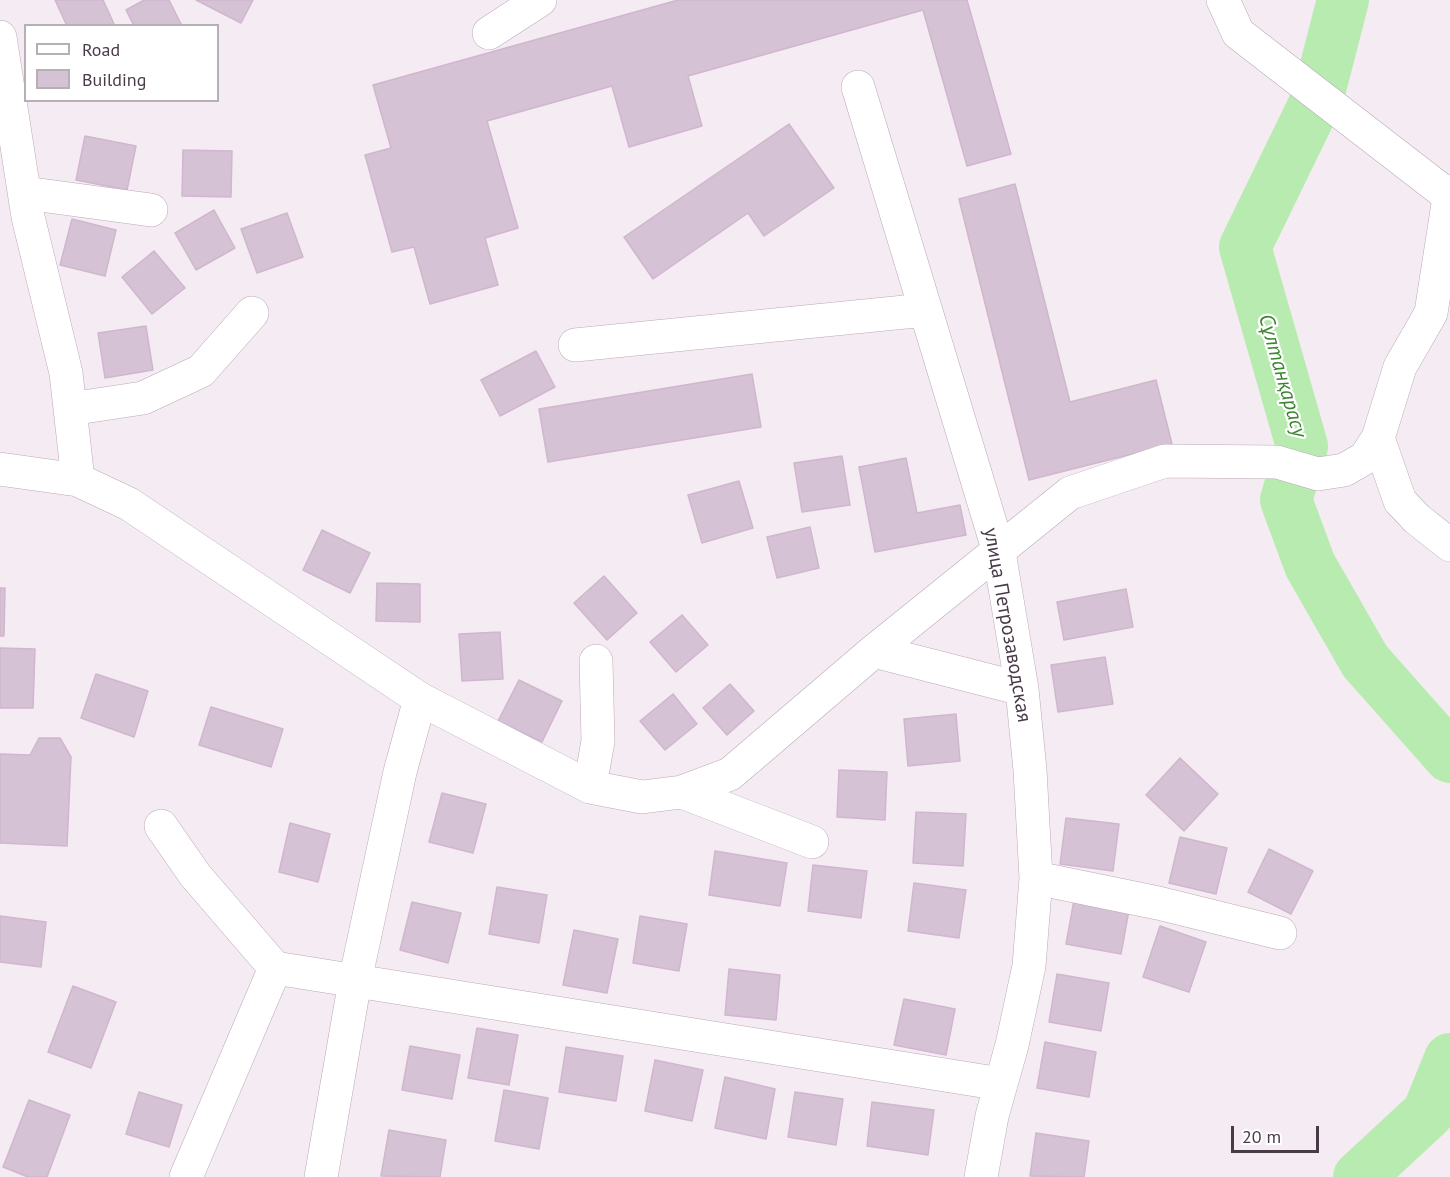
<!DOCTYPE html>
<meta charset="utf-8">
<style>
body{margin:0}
#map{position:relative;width:1450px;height:1177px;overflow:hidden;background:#f5ecf3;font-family:"PT Sans",sans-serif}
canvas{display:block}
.legend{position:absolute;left:24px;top:24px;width:195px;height:78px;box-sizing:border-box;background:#fff;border:2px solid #b6b0b6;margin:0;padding:8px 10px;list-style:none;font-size:18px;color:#493a48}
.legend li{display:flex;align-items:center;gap:12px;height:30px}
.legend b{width:30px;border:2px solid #b6b0b6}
.scale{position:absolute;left:1231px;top:1126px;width:88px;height:27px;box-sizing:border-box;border:3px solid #493a48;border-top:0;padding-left:8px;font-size:18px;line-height:21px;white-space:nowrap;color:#493a48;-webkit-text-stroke:4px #fff;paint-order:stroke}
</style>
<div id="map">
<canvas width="1450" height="1177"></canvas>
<ul class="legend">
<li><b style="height:8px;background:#fff"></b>Road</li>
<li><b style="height:16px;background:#d5c2d4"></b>Building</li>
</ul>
<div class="scale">20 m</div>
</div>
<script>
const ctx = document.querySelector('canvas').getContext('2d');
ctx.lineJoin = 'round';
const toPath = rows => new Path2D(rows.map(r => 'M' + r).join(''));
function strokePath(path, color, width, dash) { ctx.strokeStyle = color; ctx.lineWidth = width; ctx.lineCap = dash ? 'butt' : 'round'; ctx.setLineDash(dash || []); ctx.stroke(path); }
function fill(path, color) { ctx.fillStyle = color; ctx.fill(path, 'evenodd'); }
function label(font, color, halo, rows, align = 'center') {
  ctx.font = font + ' "PT Sans",sans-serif'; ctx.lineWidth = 4.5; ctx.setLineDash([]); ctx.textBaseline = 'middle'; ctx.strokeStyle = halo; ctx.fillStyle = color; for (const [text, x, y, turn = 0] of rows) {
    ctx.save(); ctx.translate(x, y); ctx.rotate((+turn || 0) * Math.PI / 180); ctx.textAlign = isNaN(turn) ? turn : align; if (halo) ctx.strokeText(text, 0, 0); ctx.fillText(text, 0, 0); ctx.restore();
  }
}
strokePath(toPath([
 [1343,0,1318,97,1245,247,1302,446,1286,500,1310,565,1365,661,1450,757],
 [1359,1177,1428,1113,1450,1059]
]), '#b8ebaf', 52);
const building = toPath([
 [55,0,103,0,115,26,67,26,55,0],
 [144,0,169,0,182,26,134,26,126,10,144,0],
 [196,0,253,0,241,23,196,0],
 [678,0,967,0,1011,154,967,166,923,10,688,76,702,126,629,147,612,86,487,121,518,228,485,238,498,285,430,304,414,247,392,252,365,155,391,148,373,85,678,0],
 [789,124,834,188,764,236,748,213,653,279,624,237,789,124],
 [85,136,136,146,127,190,76,180,85,136],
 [183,150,232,151,231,197,182,196,183,150],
 [1015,184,1070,402,1156,380,1172,444,1029,480,959,199,1015,184],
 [214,210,235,248,196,270,175,233,214,210],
 [287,213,303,257,257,273,241,229,287,213],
 [72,219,116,230,105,276,60,265,72,219],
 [154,251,185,288,152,314,122,277,154,251],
 [146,326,153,370,105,378,98,333,146,326],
 [536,351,555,387,500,416,481,380,536,351],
 [752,374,761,427,548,462,539,409,752,374],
 [842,456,850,505,802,512,794,463,842,456],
 [906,458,917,513,960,505,966,535,875,552,859,467,906,458],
 [739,481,753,528,702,543,688,495,739,481],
 [810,527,819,568,777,578,767,537,810,527],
 [322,530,370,553,350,593,303,570,322,530],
 [604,576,637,613,607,640,574,603,604,576],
 [377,583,420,584,420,622,376,621,377,583],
 [0,588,5,588,4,636,0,636,0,588],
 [1126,589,1133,627,1064,640,1057,602,1126,589],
 [682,615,708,645,676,672,650,642,682,615],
 [500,632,503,679,462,681,459,634,500,632],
 [0,648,35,649,33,708,0,708,0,648],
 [1105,657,1113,704,1058,712,1051,665,1105,657],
 [96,674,148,691,134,737,81,718,96,674],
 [519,680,562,701,542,742,498,721,519,680],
 [730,684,754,711,727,735,703,708,730,684],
 [673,694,697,724,665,750,640,721,673,694],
 [211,707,283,729,271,767,199,745,211,707],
 [956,714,960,761,908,766,904,719,956,714],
 [39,738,60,738,71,757,67,846,0,843,0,754,30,755,39,738],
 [1180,758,1218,794,1184,831,1146,795,1180,758],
 [839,770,887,772,885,820,837,817,839,770],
 [442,793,486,804,473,853,429,842,442,793],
 [916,812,966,814,963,866,913,863,916,812],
 [1066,818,1119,824,1113,871,1060,864,1066,818],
 [290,823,330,834,318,882,279,872,290,823],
 [1180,837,1227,848,1216,894,1169,883,1180,837],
 [1269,849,1313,871,1291,914,1248,892,1269,849],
 [715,851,787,863,780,906,709,895,715,851],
 [813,865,867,871,861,918,808,911,813,865],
 [914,883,966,890,959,938,908,931,914,883],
 [497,887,547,895,539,943,489,934,497,887],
 [1074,900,1129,910,1121,954,1066,944,1074,900],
 [412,902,461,913,448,963,400,950,412,902],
 [0,916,46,922,41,967,0,962,0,916],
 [640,916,687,924,679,971,633,963,640,916],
 [1160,926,1206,942,1189,992,1143,977,1160,926],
 [574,930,618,939,607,993,563,985,574,930],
 [729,969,780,975,776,1020,725,1015,729,969],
 [1057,974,1109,983,1101,1031,1049,1022,1057,974],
 [73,986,116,1002,91,1068,48,1052,73,986],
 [904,999,955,1009,946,1055,894,1045,904,999],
 [477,1028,518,1035,509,1085,468,1078,477,1028],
 [1045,1042,1096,1052,1089,1097,1037,1088,1045,1042],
 [410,1046,460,1055,452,1099,402,1090,410,1046],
 [566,1047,623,1056,616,1101,559,1092,566,1047],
 [655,1060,703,1070,692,1121,645,1111,655,1060],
 [725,1077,775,1089,766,1139,715,1128,725,1077],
 [504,1090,548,1098,539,1149,495,1141,504,1090],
 [139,1092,182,1105,169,1147,126,1134,139,1092],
 [795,1092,843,1099,836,1145,788,1137,795,1092],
 [29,1100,70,1115,47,1177,28,1177,3,1167,29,1100],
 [872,1102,934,1110,928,1155,867,1146,872,1102],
 [389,1130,446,1140,440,1177,381,1176,389,1130],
 [1036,1133,1089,1141,1084,1177,1030,1176,1036,1133]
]);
fill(building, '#d5c2d4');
strokePath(building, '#d0b6ce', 1.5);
const minor = toPath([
 [1223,0,1238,33,1449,196],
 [489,33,540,0],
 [0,37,28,217,66,373,78,480],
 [858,87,999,552,1022,689,1030,770,1036,878,1029,966,1012,1045,992,1116,981,1177],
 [25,193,151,210],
 [575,345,925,310],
 [70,409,143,398,201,371,252,313],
 [1378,438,1400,501,1417,519,1450,545],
 [0,469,78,480,129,504,420,699,590,787,642,797,682,792,730,774,874,651,1070,493,1165,461,1277,462,1318,474,1344,470,1365,458,1378,438,1400,367,1431,313,1450,191],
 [874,651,1022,689],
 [590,787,598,741,596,661],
 [682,792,812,842],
 [161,826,195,875,275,968],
 [1036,878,1158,903,1280,933],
 [186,1177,275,968,1001,1084],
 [321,1177,355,981,400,772,420,699]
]);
strokePath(minor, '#baa9b8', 34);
strokePath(minor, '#fff', 33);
label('20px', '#493a48', '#fff', [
 ["улица Петрозаводская",1007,625,80]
]);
label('italic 21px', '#3c8530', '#fff', [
 ["Сұлтанқарасу",1282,376,74]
]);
</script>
